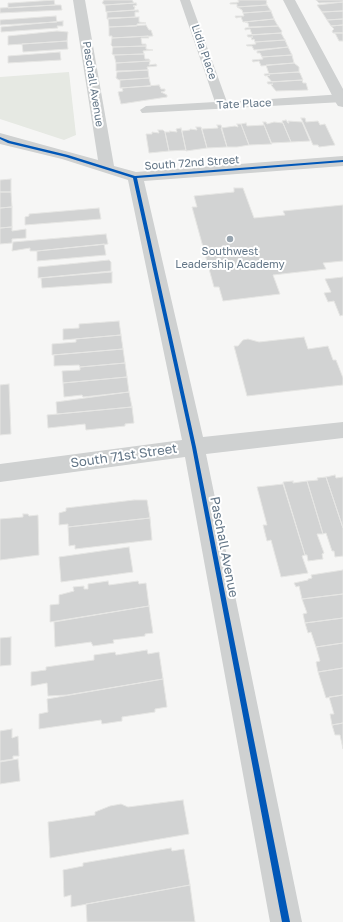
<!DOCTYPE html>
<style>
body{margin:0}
canvas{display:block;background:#f6f6f5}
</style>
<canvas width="343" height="922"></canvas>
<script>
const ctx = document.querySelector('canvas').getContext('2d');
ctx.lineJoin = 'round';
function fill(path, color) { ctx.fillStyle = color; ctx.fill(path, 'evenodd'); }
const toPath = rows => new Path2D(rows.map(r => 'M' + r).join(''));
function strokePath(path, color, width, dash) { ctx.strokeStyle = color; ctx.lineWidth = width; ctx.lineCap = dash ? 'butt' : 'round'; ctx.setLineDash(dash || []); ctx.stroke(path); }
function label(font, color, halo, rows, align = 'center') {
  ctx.font = font + ' "Golos Text",sans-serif'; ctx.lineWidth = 4; ctx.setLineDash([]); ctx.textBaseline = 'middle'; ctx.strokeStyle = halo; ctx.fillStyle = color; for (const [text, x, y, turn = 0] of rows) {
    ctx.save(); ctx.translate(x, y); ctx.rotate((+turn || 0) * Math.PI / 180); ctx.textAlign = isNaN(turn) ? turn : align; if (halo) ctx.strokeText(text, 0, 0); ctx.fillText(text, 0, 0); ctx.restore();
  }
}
fill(toPath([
 [69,72,76,135,64,140,0,119,0,77]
]), '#e6e9e3');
const building = toPath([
 [54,0,55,5,8,8,8,3,11,3,54,0],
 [104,0,132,0,134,3,105,5,102,3,104,0],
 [238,0,266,0,267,3,266,3,267,5,237,7,237,4,230,4,230,3,239,2,238,0],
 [316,0,343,0,343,2,319,3,316,0],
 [343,2,343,11,322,12,317,5,343,2],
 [136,3,137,5,133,6,135,7,134,10,106,12,105,5,136,3],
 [55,5,61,5,62,10,0,13,0,8,55,5],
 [267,5,271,11,243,13,242,10,237,7,267,5],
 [138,10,139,12,135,12,135,17,107,19,107,12,138,10],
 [271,11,274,19,243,22,241,17,236,18,235,16,244,16,243,13,271,11],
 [343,11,343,19,327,20,322,12,343,11],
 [56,16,57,22,0,25,0,20,56,16],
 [139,17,139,22,146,23,137,24,137,26,109,27,108,18,139,17],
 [274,19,278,26,249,27,248,23,245,22,274,19],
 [343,19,343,25,331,26,327,20,343,19],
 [63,21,63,26,57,26,58,28,1,32,1,27,63,21],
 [146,25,149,30,151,30,153,36,112,38,112,36,109,36,109,27,146,25],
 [343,25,343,33,333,33,332,31,334,29,331,26,343,25],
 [278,26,282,31,281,33,252,35,250,29,245,30,245,28,278,26],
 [57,31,68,32,67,41,8,45,8,36,57,31],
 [281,33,285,40,255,42,254,39,252,40,251,37,253,37,248,37,247,35,281,33],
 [335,33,343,33,343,41,339,41,335,33],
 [148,36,149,38,141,38,142,44,146,44,146,46,113,47,111,45,112,38,148,36],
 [285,40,288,47,254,50,252,46,247,46,246,45,256,44,255,42,285,40],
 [67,41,68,49,23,52,22,44,67,41],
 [146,46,146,49,153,50,143,51,144,54,114,55,112,54,113,47,146,46],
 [288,47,292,55,262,57,260,53,257,53,257,51,288,47],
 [60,52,61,60,8,63,8,56,60,52],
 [144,54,145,59,149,59,150,61,116,63,114,55,144,54],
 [292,55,294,63,261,66,259,61,253,62,252,60,263,59,262,57,292,55],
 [150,61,149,65,156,64,157,66,147,67,148,70,116,71,116,63,150,61],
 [294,63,299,67,299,72,269,74,266,65,294,63],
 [148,70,149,78,119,80,116,78,117,72,148,70],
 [298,72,300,73,303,80,272,82,267,76,270,75,265,76,264,74,298,72],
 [149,78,151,86,120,88,120,80,149,78],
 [302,80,303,83,306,83,308,90,276,91,271,85,273,84,268,84,267,82,302,80],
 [159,85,161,89,165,89,165,91,161,92,167,95,167,97,121,104,118,92,123,91,122,88,159,85],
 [301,118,305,118,306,122,318,121,320,125,325,124,335,145,319,147,318,145,313,145,301,118],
 [286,120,288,123,289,123,288,121,302,122,310,141,291,142,282,121,286,120],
 [263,122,266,122,267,124,274,122,283,123,291,142,271,143,263,122],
 [246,123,247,126,264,125,272,144,249,145,241,124,246,123],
 [237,124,241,124,249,145,237,147,227,147,221,128,235,126,238,127,237,124],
 [217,125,221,125,227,147,207,148,202,129,218,128,217,125],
 [196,127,201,127,207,148,186,151,182,131,190,130,190,129,197,130,196,127],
 [181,128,186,150,169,151,165,132,170,132,169,131,177,132,176,129,181,128],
 [158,130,163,130,165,132,169,151,149,153,146,134,152,134,152,132,159,133,158,130],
 [11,179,11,192,0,192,0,180,11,179],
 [234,188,243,188,254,218,285,215,283,211,343,205,343,261,323,263,326,269,273,275,280,294,223,301,219,287,214,287,192,207,197,207,194,196,234,192,234,188],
 [0,192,11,192,12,207,0,208,0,192],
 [12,207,12,227,0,228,0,208,12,207],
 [99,208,101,219,25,225,25,217,29,216,29,214,99,208],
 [12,227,12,231,26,229,26,238,12,239,12,243,0,244,0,228,12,227],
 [106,234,108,244,37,251,30,251,30,248,12,251,13,242,106,234],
 [104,244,106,255,37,261,37,251,104,244],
 [109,260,111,262,111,271,38,278,38,267,109,260],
 [112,272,112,283,42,288,41,278,112,272],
 [343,277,343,315,340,316,334,301,328,302,324,293,331,292,325,279,343,277],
 [119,321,121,335,63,340,63,329,79,328,79,324,119,321],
 [121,335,123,349,52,355,52,344,76,342,76,339,121,335],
 [304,337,308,349,328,346,333,360,336,360,343,378,343,385,247,396,234,346,238,346,243,340,248,339,259,342,304,337],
 [123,349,125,363,80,367,79,365,54,366,54,355,123,349],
 [125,363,127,377,63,383,62,371,80,370,80,367,125,363],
 [127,377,129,392,83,397,82,395,64,397,63,383,127,377],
 [9,384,11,434,0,435,0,385,9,384],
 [129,392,132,407,57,414,56,402,129,392],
 [132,407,134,423,125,424,125,426,86,430,85,424,48,428,47,415,132,407],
 [335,475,336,478,343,477,343,528,326,477,335,475],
 [326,477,343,528,343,556,335,557,334,551,332,551,326,533,323,534,307,481,318,480,317,478,326,477],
 [293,481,293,483,307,481,323,534,317,534,324,553,322,554,323,559,308,561,307,555,305,555,283,482,293,481],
 [283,484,305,555,302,556,308,573,281,577,271,540,267,541,263,525,267,525,257,487,283,484],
 [134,500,147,500,150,518,68,527,68,524,59,525,59,513,66,511,66,508,134,500],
 [23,514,28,514,29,516,38,515,39,555,0,560,0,519,23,517,23,514],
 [150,518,152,540,75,549,75,545,69,546,68,527,150,518],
 [129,547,133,572,61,582,59,557,129,547],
 [343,570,343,594,302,599,299,586,296,587,294,583,308,580,308,579,312,578,311,575,343,570],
 [108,581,109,585,138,581,139,584,146,583,149,606,50,622,50,605,59,604,59,595,74,591,73,587,84,586,84,589,88,589,88,584,108,581],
 [343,594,343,618,305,623,303,614,307,613,302,599,343,594],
 [149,606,153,633,145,634,145,636,113,640,114,643,93,646,91,642,55,647,54,622,149,606],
 [343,618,343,643,316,647,311,632,308,633,305,623,343,618],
 [11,637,11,665,0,666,0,638,11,637],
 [343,643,343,668,318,672,316,662,320,661,316,647,343,643],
 [147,650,148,654,159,652,163,679,67,695,48,696,47,683,31,686,31,672,46,670,46,667,94,660,94,655,115,652,116,655,147,650],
 [343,668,343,695,326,698,318,672,343,668],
 [163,679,167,707,155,709,155,712,122,717,122,721,102,724,101,720,39,729,39,714,48,712,47,699,163,679],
 [343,695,343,723,332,725,330,714,334,714,329,697,343,695],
 [343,723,343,749,340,735,335,735,332,725,343,723],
 [12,729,12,738,18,736,19,756,13,756,13,759,0,761,0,731,12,729],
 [18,759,20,781,0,784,0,762,18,759],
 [183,800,189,834,50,858,48,822,95,815,95,812,110,806,121,804,128,807,183,800],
 [171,848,172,851,184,849,190,885,71,907,71,895,64,897,63,870,83,866,83,863,171,848],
 [190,885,195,922,87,922,86,904,190,885]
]);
fill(building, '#d2d3d3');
strokePath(building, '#e6e6e4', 1);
fill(toPath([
 [180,0,190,0,227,102,343,94,343,102,142,113,140,110,146,106,215,102,180,0]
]), '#cfd1d1');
fill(toPath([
 [73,0,85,0,114,166,136,172,343,156,343,166,144,181,203,437,343,422,343,438,206,454,302,922,270,922,185,457,0,482,0,464,182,440,128,180,62,159,0,144,0,133,98,160,73,0],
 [283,0,295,0,343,89,343,107,338,106,336,103,283,0]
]), '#cfd1d1');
fill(toPath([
 [0,137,10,141,68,155,135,176,343,160,343,162,137,178,196,447,290,922,282,922,192,447,133,178,66,157,8,143,0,139,0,137]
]), '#0057b8');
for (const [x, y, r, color] of [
 [230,239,4,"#96a3ae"]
]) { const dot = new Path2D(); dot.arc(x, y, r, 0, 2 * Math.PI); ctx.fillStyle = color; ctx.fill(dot); strokePath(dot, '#fff', 1.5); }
label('11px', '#637687', '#fff', [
 ["Lidia Place",204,52,71],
 ["Paschall Avenue",93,84,81],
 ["Tate Place",244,104,-3],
 ["South 72nd Street",192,163,-4]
]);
label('11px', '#637687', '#fff', [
 ["Southwest",230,252],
 ["Leadership Academy",230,265]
]);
label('13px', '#637687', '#fff', [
 ["South 71st Street",124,456,-8],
 ["Paschall Avenue",224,547,79]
]);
</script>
